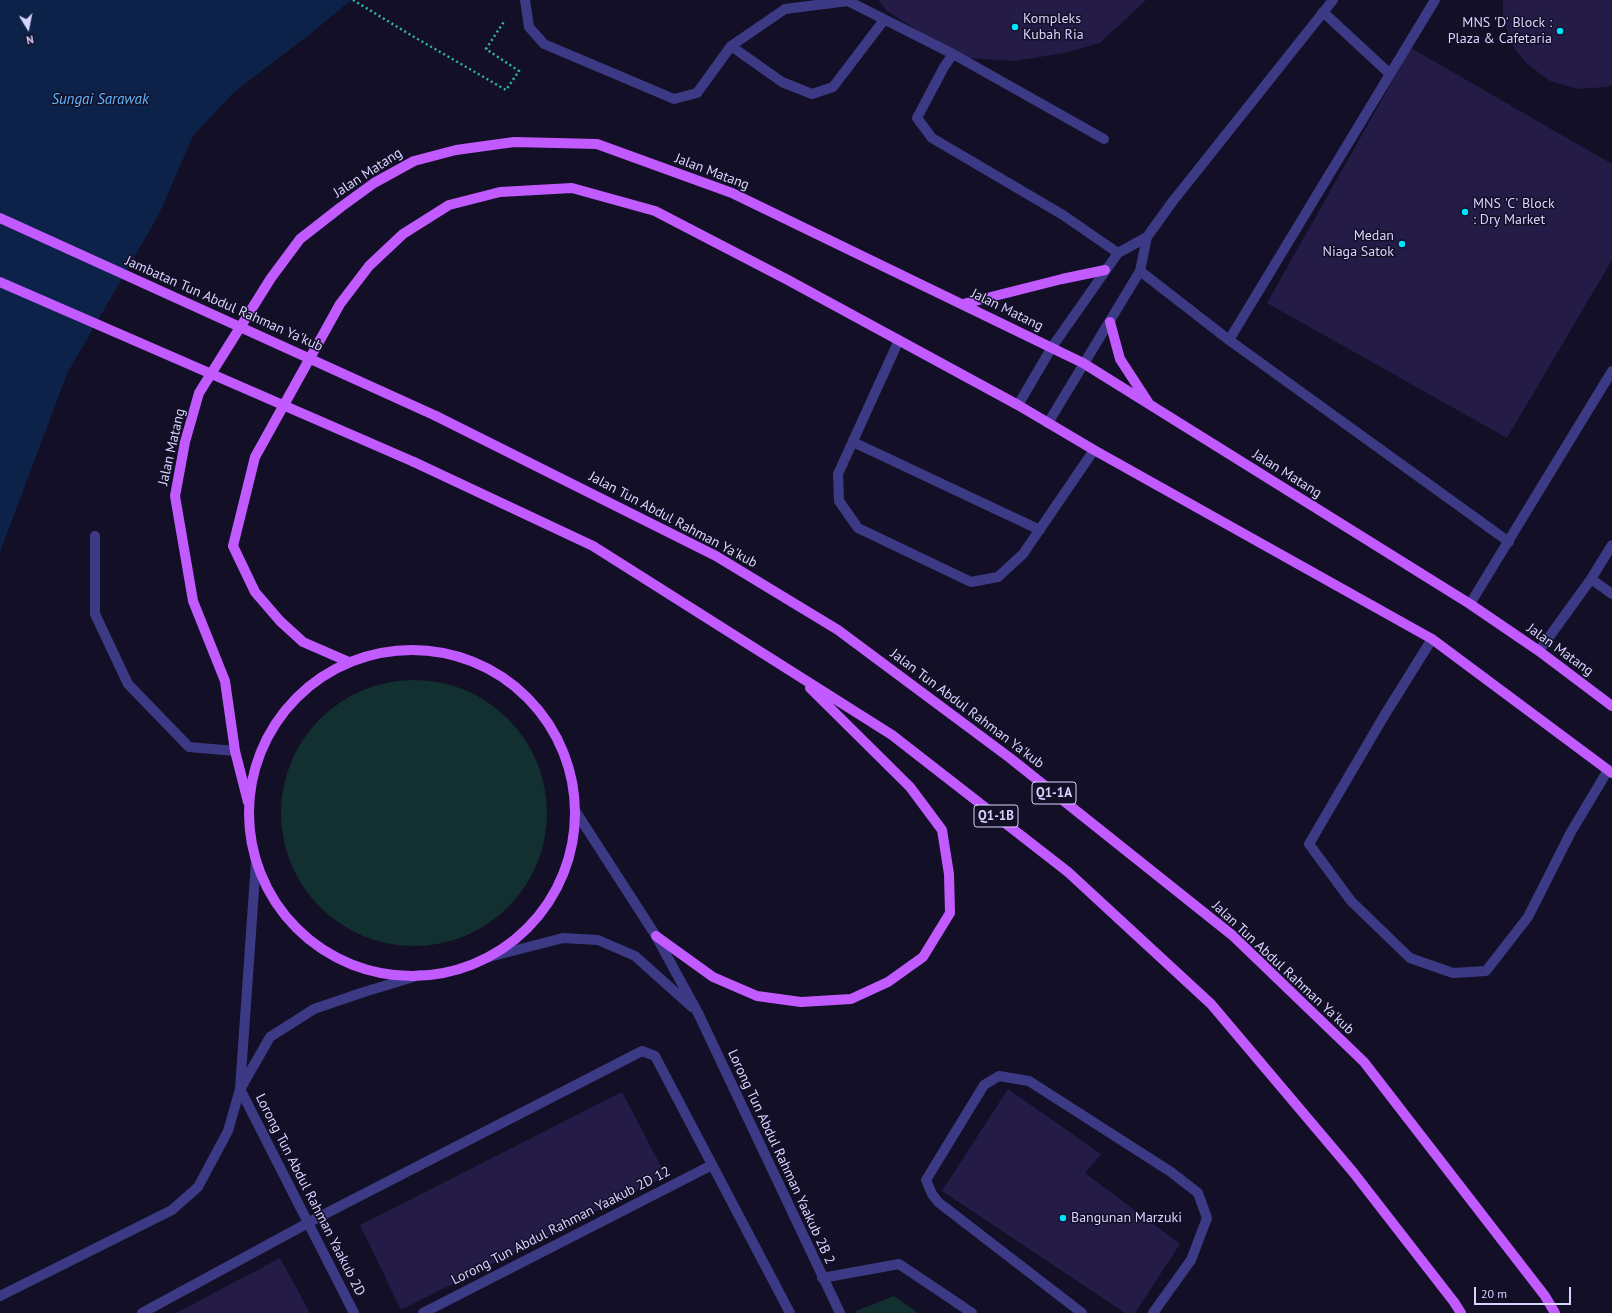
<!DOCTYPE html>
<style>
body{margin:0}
#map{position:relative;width:1612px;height:1313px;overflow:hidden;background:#130f26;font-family:"PT Sans",sans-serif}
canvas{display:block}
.north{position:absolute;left:8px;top:8px;width:40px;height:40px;-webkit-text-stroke:3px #130f26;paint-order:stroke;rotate:170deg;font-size:11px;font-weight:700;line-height:16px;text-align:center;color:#d9d4ff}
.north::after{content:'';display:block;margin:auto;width:14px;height:18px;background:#d9d4ff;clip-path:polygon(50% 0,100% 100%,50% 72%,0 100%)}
.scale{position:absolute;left:1474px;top:1287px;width:97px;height:18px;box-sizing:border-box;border:2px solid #d9d4ff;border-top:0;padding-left:5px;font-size:12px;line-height:14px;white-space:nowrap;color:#d9d4ff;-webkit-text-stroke:3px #130f26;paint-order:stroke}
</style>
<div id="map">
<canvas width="1612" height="1313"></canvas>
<div class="north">N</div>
<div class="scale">20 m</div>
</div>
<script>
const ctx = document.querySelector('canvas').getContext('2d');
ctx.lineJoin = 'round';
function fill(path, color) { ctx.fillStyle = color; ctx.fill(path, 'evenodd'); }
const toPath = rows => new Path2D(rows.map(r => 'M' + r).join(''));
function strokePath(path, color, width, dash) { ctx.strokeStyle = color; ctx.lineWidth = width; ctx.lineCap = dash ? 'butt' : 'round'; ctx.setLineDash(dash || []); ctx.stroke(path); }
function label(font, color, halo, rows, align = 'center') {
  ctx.font = font + ' "PT Sans",sans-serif'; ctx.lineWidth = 3; ctx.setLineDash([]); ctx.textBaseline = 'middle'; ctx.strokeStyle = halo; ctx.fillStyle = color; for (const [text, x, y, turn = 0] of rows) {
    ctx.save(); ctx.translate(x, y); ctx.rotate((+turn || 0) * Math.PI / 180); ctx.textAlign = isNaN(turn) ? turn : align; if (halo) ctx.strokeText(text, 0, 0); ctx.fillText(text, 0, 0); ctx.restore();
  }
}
fill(toPath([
 '281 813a133 133 0 1 1 266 0a133 133 0 1 1-266 0Z',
 [894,1296,918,1313,857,1313,856,1311]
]), '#12302f');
fill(toPath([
 [0,0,351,0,309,35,233,93,193,136,159,214,67,374,0,552]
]), '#0c2248');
fill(toPath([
 [878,0,1146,0,1100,43,1064,53,1015,61,968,58,926,36,887,11],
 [1503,0,1612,0,1612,85,1607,87,1578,89,1550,81,1526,63,1512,45,1503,17],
 [1411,48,1612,164,1612,260,1507,438,1267,303],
 [1008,1089,1101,1154,1085,1173,1180,1244,1135,1313,1125,1313,942,1191],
 [622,1092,666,1176,401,1310,360,1225],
 [280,1258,310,1313,176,1313]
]), '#241b47');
strokePath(toPath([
 [353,0,409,34,506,90,519,71,486,49,505,20]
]), '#2fb8b0', 2.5, [2, 3]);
strokePath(toPath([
 [525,0,529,27,544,44,674,99,697,93,731,46,785,9,848,1,953,54],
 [1323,12,1390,74],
 [731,46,782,82,812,94,833,87,884,20],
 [1104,139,953,54,944,67,917,118,932,138,1063,215,1118,253],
 [1140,271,1229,340,1509,542],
 [899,340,838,474,839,501,858,528,971,582,998,577,1023,554,1094,450],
 [1229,340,1435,0],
 [1018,405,1052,347,1118,253,1147,237],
 [1048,423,1140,271,1147,237,1173,201,1333,0],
 [853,442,1040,530],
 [95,536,95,614,128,684,189,747,235,751],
 [1591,579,1612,594],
 [1470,604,1612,371],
 [1432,639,1384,716,1309,844,1351,901,1410,958,1453,973,1486,971,1528,917,1571,832,1608,770],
 [1539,651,1591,579,1612,545],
 [576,812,656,936,698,1013,840,1313],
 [489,957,563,938,598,940,635,956,692,1007],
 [242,1086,270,1037,314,1009,364,992,420,975],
 [240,1089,354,1313],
 [822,1278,899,1264,972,1313],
 [0,1296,172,1210,198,1187,228,1131,240,1089,256,862],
 [142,1313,319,1217,642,1051,655,1056,790,1313],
 [423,1313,712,1165],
 [1082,1313,938,1202,932,1194,926,1180,984,1085,999,1076,1029,1081,1171,1172,1198,1193,1207,1218,1191,1260,1153,1313]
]), '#3d3a85', 10);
strokePath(toPath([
 [963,304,1062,279,1105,270],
 [1110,322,1120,359,1148,402],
 [436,416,716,556,838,630,1010,758,1232,935,1364,1062,1545,1296,1555,1313],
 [414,462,593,546,892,735,1068,872,1211,1004,1353,1172,1454,1302,1461,1313],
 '249 813a163 163 0 1 1 326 0a163 163 0 1 1-326 0Z',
 [349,662,303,642,280,621,255,592,233,546,255,457,340,304,369,266,403,234,449,205,500,192,572,188,655,211,786,279,1018,405,1094,450,1432,639,1612,773],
 [248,802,235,751,225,681,193,601,175,496,185,442,199,393,271,278,300,239,341,207,374,183,414,161,456,150,514,142,597,144,732,193,1083,363,1470,604,1539,651,1612,706],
 [656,936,713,977,757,996,801,1002,851,999,888,982,923,957,950,913,949,874,942,830,910,787,810,688]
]), '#c25bff', 10);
strokePath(toPath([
 [0,218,436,416],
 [0,282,414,462]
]), '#c25bff', 10);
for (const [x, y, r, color] of [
 [1015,27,4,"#00e5ff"],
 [1560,31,4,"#00e5ff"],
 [1465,212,4,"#00e5ff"],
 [1402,244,4,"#00e5ff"],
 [1063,1218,4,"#00e5ff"]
]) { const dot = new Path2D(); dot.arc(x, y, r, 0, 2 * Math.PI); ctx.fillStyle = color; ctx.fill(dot); strokePath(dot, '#130f26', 1.5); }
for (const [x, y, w] of [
 [1054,793,44],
 [996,816,44]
]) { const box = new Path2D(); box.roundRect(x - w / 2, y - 11, w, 22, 3); ctx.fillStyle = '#130f26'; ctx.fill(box); strokePath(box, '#d9d4ff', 1); }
label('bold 13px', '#d9d4ff', null, [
 ["Q1-1A",1054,793],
 ["Q1-1B",996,816]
]);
label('14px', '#d9d4ff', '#130f26', [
 ["Kompleks",1023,19],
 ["Kubah Ria",1023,35],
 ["MNS 'D' Block :",1552,23,"right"],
 ["Plaza & Cafetaria",1552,39,"right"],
 ["MNS 'C' Block",1473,204],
 [": Dry Market",1473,220],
 ["Medan",1394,236,"right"],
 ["Niaga Satok",1394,252,"right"],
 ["Bangunan Marzuki",1071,1218]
], 'left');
label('14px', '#d9d4ff', '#130f26', [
 ["Jalan Matang",712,172,21],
 ["Jalan Matang",368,173,-33],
 ["Jambatan Tun Abdul Rahman Ya'kub",224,304,24],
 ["Jalan Matang",1007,310,26],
 ["Jalan Matang",172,447,-77],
 ["Jalan Matang",1287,474,32],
 ["Jalan Tun Abdul Rahman Ya'kub",673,520,28],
 ["Jalan Matang",1560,650,36],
 ["Jalan Tun Abdul Rahman Ya'kub",967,709,37],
 ["Jalan Tun Abdul Rahman Ya'kub",1283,968,43],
 ["Lorong Tun Abdul Rahman Yaakub 2B 2",781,1157,65],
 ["Lorong Tun Abdul Rahman Yaakub 2D",310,1195,63],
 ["Lorong Tun Abdul Rahman Yaakub 2D 12",561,1226,-27]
]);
label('italic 15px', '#62b6ff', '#130f26', [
 ["Sungai Sarawak",100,100]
]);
</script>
